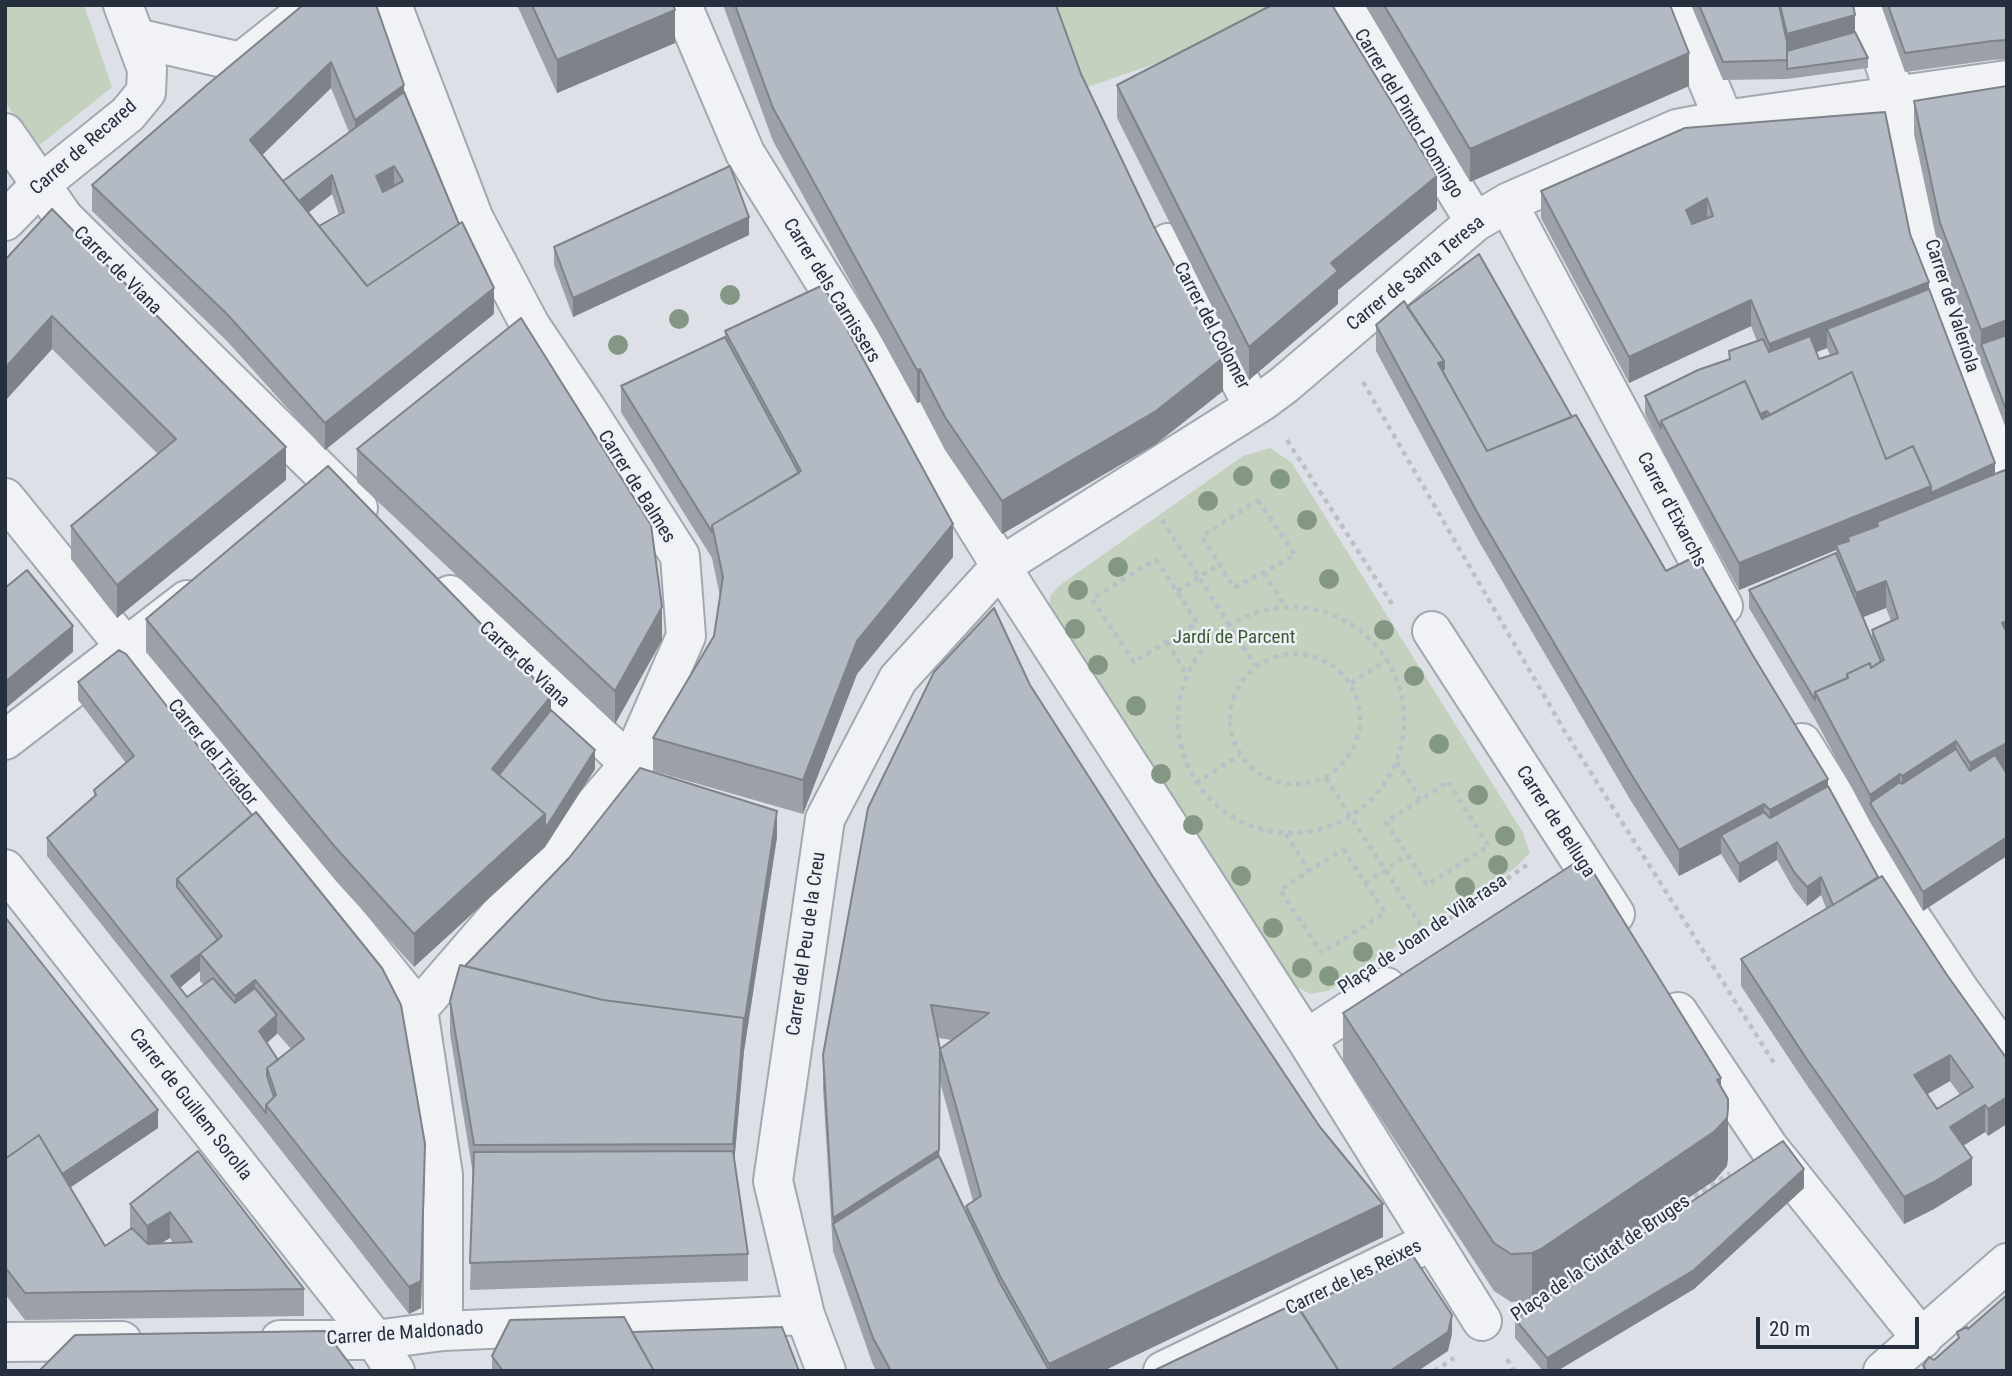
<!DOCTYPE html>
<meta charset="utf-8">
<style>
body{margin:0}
#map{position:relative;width:2012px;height:1376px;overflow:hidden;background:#dde1e7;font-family:"Roboto Condensed",sans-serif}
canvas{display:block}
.frame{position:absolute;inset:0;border:7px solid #262f3e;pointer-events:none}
.scale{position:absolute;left:1756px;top:1317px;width:163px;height:32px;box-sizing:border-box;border:4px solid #262f3e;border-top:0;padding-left:9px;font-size:21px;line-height:24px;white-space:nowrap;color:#262f3e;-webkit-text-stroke:5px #edf0f5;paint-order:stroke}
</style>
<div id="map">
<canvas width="2012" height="1376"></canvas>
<div class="frame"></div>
<div class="scale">20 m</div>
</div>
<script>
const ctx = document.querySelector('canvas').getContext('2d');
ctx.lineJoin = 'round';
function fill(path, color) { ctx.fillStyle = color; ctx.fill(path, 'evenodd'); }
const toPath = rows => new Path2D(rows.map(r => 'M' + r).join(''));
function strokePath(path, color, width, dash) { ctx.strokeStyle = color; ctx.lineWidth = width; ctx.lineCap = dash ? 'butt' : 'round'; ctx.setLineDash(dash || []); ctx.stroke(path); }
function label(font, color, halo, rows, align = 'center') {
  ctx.font = font + ' "Roboto Condensed",sans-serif'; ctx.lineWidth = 5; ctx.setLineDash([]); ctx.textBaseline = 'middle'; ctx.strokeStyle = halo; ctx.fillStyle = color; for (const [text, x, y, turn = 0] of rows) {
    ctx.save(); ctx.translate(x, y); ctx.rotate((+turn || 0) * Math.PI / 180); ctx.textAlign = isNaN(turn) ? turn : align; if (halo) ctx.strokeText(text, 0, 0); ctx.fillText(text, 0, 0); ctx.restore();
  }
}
fill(toPath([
 [5,5,84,5,112,87,37,147,5,102],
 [1056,5,1279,5,1284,19,1085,88],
 [1270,448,1291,462,1522,831,1530,853,1514,869,1328,991,1310,994,1291,984,1048,611,1051,595,1060,585,1243,456]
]), '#c3d1be');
const minor = toPath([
 [392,5,474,219,530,325,585,407,680,556,686,636,630,764,418,1009],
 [682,5,745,153,1017,592,1306,1039,1482,1321],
 [1343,5,1475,222],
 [1676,5,1724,120],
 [1865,5,1895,95,1936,270,2007,473],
 [136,38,241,62,313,5],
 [5,133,64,218,358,508],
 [1509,202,1517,221,1723,606],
 [5,221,41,184,128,114,146,92,147,69,123,5],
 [1168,243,1248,396,1261,402],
 [5,498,418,1009],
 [450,595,630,764,651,770],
 [1432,631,1615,914],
 [5,740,187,600],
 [1802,743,1894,892,1960,991,2007,1056],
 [5,869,375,1340,395,1371],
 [418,1009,443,1175,443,1331],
 [1678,1012,1769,1148,1922,1339],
 [1306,1039,1386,987],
 [280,1340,375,1340,443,1331,805,1315],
 [5,1342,122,1341],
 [826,1371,805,1315,773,1181,825,819,898,679,1001,566,1261,402,1284,385,1475,222,1509,202,1677,129,1724,120,2007,80],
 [1163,1371,1432,1241],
 [1883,1371,2007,1263]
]);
strokePath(minor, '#a2a8b1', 42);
strokePath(toPath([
 [1363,382,1564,730,1774,1063],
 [1287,440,1392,604],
 [1258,500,1295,555,1234,588,1202,536,1258,500],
 [1162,520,1255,665],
 [1156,559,1197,623,1134,662,1092,599,1156,559],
 [1264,573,1285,606],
 [1177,591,1218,565],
 '1178 720a113 113 0 1 1 226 0a113 113 0 1 1-226 0Z',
 [1167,642,1187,675],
 '1230 719a65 65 0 1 1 130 0a65 65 0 1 1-130 0Z',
 [1351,683,1387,660],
 [1397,762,1420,799],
 [1326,778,1427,935],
 [1448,782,1489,846,1427,885,1386,822,1448,782],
 [1196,783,1239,755],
 [1286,834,1309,871],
 [1343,849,1385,913,1322,953,1280,890,1343,849],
 [1365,883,1408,855],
 [1408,947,1527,865],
 [1528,1308,1730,1173],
 [1507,1359,1514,1371],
 [1434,1371,1454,1358]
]), '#bbbfc6', 4.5, [5, 5]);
strokePath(minor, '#f0f2f6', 38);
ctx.fillStyle = '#849785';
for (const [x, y] of [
 [730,295],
 [679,319],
 [618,345],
 [1243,476],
 [1280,479],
 [1208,501],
 [1307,520],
 [1118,567],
 [1329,579],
 [1078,590],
 [1075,629],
 [1384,630],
 [1098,665],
 [1414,676],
 [1136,706],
 [1439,744],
 [1161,774],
 [1478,795],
 [1193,825],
 [1505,836],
 [1498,865],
 [1241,876],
 [1465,887],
 [1273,928],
 [1363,952],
 [1302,968],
 [1329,976]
]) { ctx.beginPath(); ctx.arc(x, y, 10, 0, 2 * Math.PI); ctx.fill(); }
fill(toPath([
 [303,5,404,92,494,314,325,450,227,341,92,211,92,185],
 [331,88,349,132,283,181,262,155],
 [332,194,339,215,319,226,308,213],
 [517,5,673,5,675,43,557,93],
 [723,5,1056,5,1081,74,1223,391,1156,444,1002,534,945,450,920,402,917,403,773,141],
 [1365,5,1670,5,1689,86,1470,182],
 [1691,5,1853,5,1855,32,1868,58,1868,68,1787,79,1723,80],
 [1881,5,2007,5,2007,59,1992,60,1905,72],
 [1117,85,1437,209,1338,290,1338,304,1249,380,1117,118],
 [2007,86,2007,431,1940,256,1914,134,1914,101],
 [1685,128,1910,234,1929,289,1995,474,2005,771,1923,911,1870,822,1815,719,1749,608,1749,590,1836,553,1836,550,1739,590,1661,447,1645,414,1645,396,1729,359,1729,351,1757,341,1751,326,1629,383,1541,218,1541,191],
 [1827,348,1830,355,1819,359,1816,352],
 [1886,608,1891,621,1872,630,1872,638,1863,617],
 [749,235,573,317,554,265,554,247],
 [5,260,286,480,117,618,71,559,71,526,158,454,52,349,5,401],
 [1407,307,1572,417,1666,571,1828,786,1878,877,2007,1059,1988,1136,1985,1132,1963,1146,1972,1185,1934,1209,1904,1224,1806,1084,1741,986,1741,959,1826,908,1821,895,1807,906,1794,890,1777,860,1739,883,1721,854,1679,876,1631,801,1477,538,1376,351,1376,325],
 [1950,1081,1960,1095,1937,1109,1927,1094],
 [725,331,953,557,857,674,803,814,653,771,653,738,714,636,720,596,712,558,621,412,621,386,725,337],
 [357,449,662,640,615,724,357,482],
 [146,619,551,710,595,769,545,847,414,967,336,881,146,652],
 [119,650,425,1171,421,1308,409,1314,266,1131,47,856,47,838,94,797,94,790,126,763,78,700,78,682],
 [200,971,200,981,204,985,187,997,180,988],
 [277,1033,291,1049,278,1060,266,1043],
 [1030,685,1383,1237,1103,1371,877,1371,873,1365,833,1251,823,1088,823,1055],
 [938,1038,952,1040,940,1049],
 [940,1082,973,1201,966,1206,966,1212,939,1157],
 [777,837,744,1051,734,1161,748,1254,748,1281,470,1290,473,1174,450,1034,450,1001,465,966],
 [5,917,158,1128,70,1188,105,1246,130,1230,130,1204,198,1151,304,1289,304,1316,25,1320,5,1294],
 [170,1238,173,1243,161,1243],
 [1343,1013,1721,1087,1728,1157,1727,1166,1715,1180,1541,1297,1532,1301,1511,1302,1494,1291,1343,1061],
 [1804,1188,1694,1289,1557,1371,1543,1371,1515,1338,1515,1319],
 [632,1332,799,1371,492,1371,492,1356]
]), '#9ba0a9');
fill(toPath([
 [675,10,675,43,557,93,557,60],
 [1855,15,1855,41,1787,61,1787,34],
 [1689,53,1689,86,1470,182,1470,149],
 [331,62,331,88,250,167,250,140],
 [404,85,404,111,355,147,355,120],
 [394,166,394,185,376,195,376,176],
 [332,175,332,194,295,223,295,205],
 [1437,176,1437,209,1338,290,1338,304,1249,380,1249,347,1331,263],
 [1707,198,1707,224,1686,236,1686,210],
 [749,217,749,235,573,317,573,298],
 [1929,282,1929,308,1827,329,1827,348,1769,371,1769,344],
 [494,288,494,314,325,450,325,423],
 [1751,300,1751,326,1629,383,1629,357],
 [52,316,52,349,5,401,5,368],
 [2007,320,2007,353,1981,344,1981,363,1981,330],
 [1223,358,1223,391,1156,444,1002,534,1002,501],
 [1444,361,1444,382,1438,363],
 [920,369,920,402,917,403,917,370],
 [1767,411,1767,430,1758,415],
 [286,447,286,480,117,618,117,585],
 [1995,463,1995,481,1878,526,1877,522,1877,534,1849,541,1848,537,1848,546,1836,545,1836,550,1739,590,1739,563,1931,486],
 [953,524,953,557,857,674,803,814,803,780,857,641],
 [1886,581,1886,608,1856,620,1856,593],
 [662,607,662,640,615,724,615,691],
 [2007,621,2007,647,2002,623],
 [73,626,73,652,5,709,5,682],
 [551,696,551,729,501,791,492,769],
 [1956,741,1956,768,1902,803,1902,776],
 [2007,743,2007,770,1970,789,1970,763],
 [595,750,595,769,545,847,414,967,414,934],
 [1900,774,1900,801,1870,803,1870,795],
 [1828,779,1828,805,1770,837,1770,810],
 [1764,804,1764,830,1721,835,1721,854,1679,876,1679,850],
 [777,811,777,837,744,1051,733,1177,733,1144,744,1018],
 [2007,837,2007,856,1923,911,1923,892],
 [1777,842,1777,860,1739,883,1739,864],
 [1821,877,1821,895,1807,906,1807,887],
 [203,951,203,957,200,954,200,971,171,995,171,976],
 [255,980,255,1007,235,1022,235,996],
 [277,1015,277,1034,259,1050,259,1031],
 [940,1049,939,1183,833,1224,833,1218],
 [1950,1055,1950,1081,1914,1102,1914,1075],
 [1721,1078,1721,1124,1728,1109,1728,1157,1727,1166,1715,1180,1541,1297,1532,1301,1532,1253],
 [2007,1097,2007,1124,1988,1136,1988,1109],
 [1985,1105,1985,1132,1950,1154,1950,1127],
 [158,1110,158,1128,59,1195,59,1177],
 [425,1144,421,1308,409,1314,409,1287],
 [1972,1158,1972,1185,1934,1209,1904,1224,1904,1197],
 [1804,1169,1804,1188,1694,1289,1557,1371,1547,1371,1547,1358],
 [1383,1204,1383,1237,1103,1371,1048,1371,1049,1370,1049,1364],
 [170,1212,170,1238,147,1252,147,1226],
 [1452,1315,1452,1334,1448,1351,1418,1371,1390,1371]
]), '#7e8289');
const building = toPath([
 [303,5,376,5,404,85,355,120,331,62,250,140,367,286,462,222,494,288,325,423,227,314,92,185,207,85,303,5],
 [532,5,673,5,675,10,557,60,532,5],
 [735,5,1056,5,1081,74,1153,225,1223,358,1156,411,1002,501,945,417,920,369,917,370,773,108,735,5],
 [1272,5,1332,5,1437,176,1331,263,1338,271,1249,347,1117,85,1272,5],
 [1384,5,1670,5,1689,53,1470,149,1384,5],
 [1699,5,1779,5,1787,42,1787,60,1723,62,1699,5],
 [1780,5,1853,5,1855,15,1787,34,1780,5],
 [1888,5,2007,5,2007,40,1992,41,1905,53,1888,5],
 [1855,32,1868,58,1787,69,1787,51,1855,32],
 [2007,86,2007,320,1981,330,1940,223,1914,101,2007,86],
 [404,92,459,224,367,286,319,226,344,212,332,175,299,201,283,181,404,92],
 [394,166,403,181,383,192,376,176,394,166],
 [1885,112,1910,234,1929,282,1769,344,1751,300,1629,357,1541,191,1685,128,1885,112],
 [1707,198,1713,216,1692,224,1686,210,1707,198],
 [730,166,749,217,573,298,554,247,730,166],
 [52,209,286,447,117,585,71,526,176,439,52,316,5,368,5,260,52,209],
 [1479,254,1572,417,1487,451,1442,370,1444,369,1444,361,1407,307,1479,254],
 [823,285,953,524,857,641,803,780,653,738,714,636,723,577,712,525,801,471,725,331,823,285],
 [1929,289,1995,463,1931,493,1931,486,1913,446,1886,459,1852,372,1770,415,1767,411,1760,414,1745,381,1661,421,1661,428,1645,396,1698,370,1730,359,1729,351,1763,339,1769,352,1810,336,1819,359,1838,353,1827,329,1929,289],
 [1404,301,1444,361,1438,363,1487,451,1576,415,1666,571,1696,556,1752,654,1828,779,1770,810,1764,804,1679,850,1631,774,1477,512,1376,325,1404,301],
 [521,318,651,525,662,607,615,691,357,449,521,318],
 [2007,335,2007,412,1981,344,2007,335],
 [725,337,799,473,712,525,712,532,621,386,725,337],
 [1852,372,1886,459,1913,446,1931,486,1739,563,1661,421,1745,381,1762,419,1852,372],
 [328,466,551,696,492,769,545,814,414,934,336,848,146,619,328,466],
 [2005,470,2007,475,2007,621,2002,623,2007,633,2007,743,1970,763,1956,741,1902,776,1900,774,1870,795,1815,692,1848,678,1847,674,1870,663,1871,668,1884,660,1872,630,1898,618,1886,581,1856,593,1836,545,1849,541,1848,537,1878,526,1877,522,2005,470],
 [1836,553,1881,661,1871,668,1870,663,1847,674,1847,678,1815,692,1815,700,1749,590,1836,553],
 [27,570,73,626,5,682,5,588,27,570],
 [994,608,1030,685,1157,883,1320,1127,1383,1204,1049,1364,1000,1276,966,1206,981,1196,940,1049,939,1150,833,1218,823,1055,868,808,934,672,994,608],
 [931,1005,989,1013,940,1049,931,1005],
 [119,650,126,654,252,815,177,879,177,887,218,940,171,976,187,997,213,978,235,1003,255,988,277,1015,259,1031,278,1060,267,1068,267,1076,274,1097,266,1105,266,1113,47,838,96,795,94,790,134,756,78,682,119,650],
 [551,710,595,750,545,829,545,814,499,775,551,710],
 [1956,749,1970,771,1995,755,2007,774,2007,837,1923,892,1870,803,1900,782,1902,784,1956,749],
 [640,768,777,811,744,1025,744,1018,603,1000,465,966,569,858,640,768],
 [1828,786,1878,877,1833,905,1821,877,1807,887,1794,872,1777,842,1739,864,1721,835,1764,812,1770,818,1828,786],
 [256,812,382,968,401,1005,425,1144,421,1281,409,1287,266,1105,276,1095,267,1068,304,1039,255,980,235,996,200,954,222,936,177,879,256,812],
 [1578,861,1584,871,1590,867,1721,1078,1717,1080,1728,1099,1728,1109,1727,1118,1715,1131,1541,1249,1532,1253,1511,1254,1494,1243,1343,1013,1578,861],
 [1882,876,1947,975,2007,1059,2007,1097,1988,1109,1985,1105,1950,1127,1972,1158,1934,1182,1904,1197,1806,1058,1741,959,1882,876],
 [1950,1055,1973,1087,1937,1109,1914,1075,1950,1055],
 [5,917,158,1110,62,1174,39,1135,5,1159,5,917],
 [460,965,603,1000,744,1018,733,1144,474,1145,450,1001,460,965],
 [39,1135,105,1246,132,1228,148,1244,192,1242,170,1212,147,1226,130,1204,198,1151,304,1289,25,1293,5,1267,5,1159,39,1135],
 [1783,1141,1804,1169,1694,1270,1547,1358,1515,1319,1783,1141],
 [733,1151,748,1254,470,1263,474,1152,733,1151],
 [939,1156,1000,1283,1049,1370,891,1371,873,1338,833,1224,939,1156],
 [1413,1256,1452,1315,1448,1332,1390,1371,1339,1371,1299,1309,1405,1258,1407,1260,1413,1256],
 [2007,1295,2007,1371,1922,1371,1925,1368,1923,1366,1929,1357,1934,1360,1959,1338,1957,1332,1967,1327,1968,1329,2007,1295],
 [1296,1303,1339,1371,1153,1371,1296,1303],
 [624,1317,654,1371,503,1371,492,1356,510,1320,624,1317],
 [782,1327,799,1371,654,1371,632,1332,782,1327],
 [325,1331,355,1371,39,1371,75,1335,325,1331]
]);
fill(building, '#b4bac4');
strokePath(building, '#7e8289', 2);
label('19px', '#262f3e', '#edf0f5', [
 ["Carrer del Pintor Domingo",1408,114,59],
 ["Carrer de Recared",84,148,-41],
 ["Carrer de Viana",117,271,45],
 ["Carrer de Santa Teresa",1416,274,-39],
 ["Carrer dels Carnissers",831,291,58],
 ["Carrer de Valeriola",1951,306,72],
 ["Carrer del Colomer",1211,326,62],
 ["Carrer de Balmes",636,487,58],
 ["Carrer d'Eixarchs",1671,510,62],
 ["Carrer de Viana",524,665,43],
 ["Carrer del Triador",212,753,51],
 ["Carrer de Belluga",1555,822,57],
 ["Plaça de Joan de Vila-rasa",1423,935,-34],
 ["Carrer del Peu de la Creu",807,944,-82],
 ["Carrer de Guillem Sorolla",190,1105,52],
 ["Plaça de la Ciutat de Bruges",1601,1259,-34],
 ["Carrer de les Reixes",1354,1278,-26],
 ["Carrer de Maldonado",405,1334,-4]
]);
label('19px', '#3b5a34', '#edf0f5', [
 ["Jardí de Parcent",1234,638]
]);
</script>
